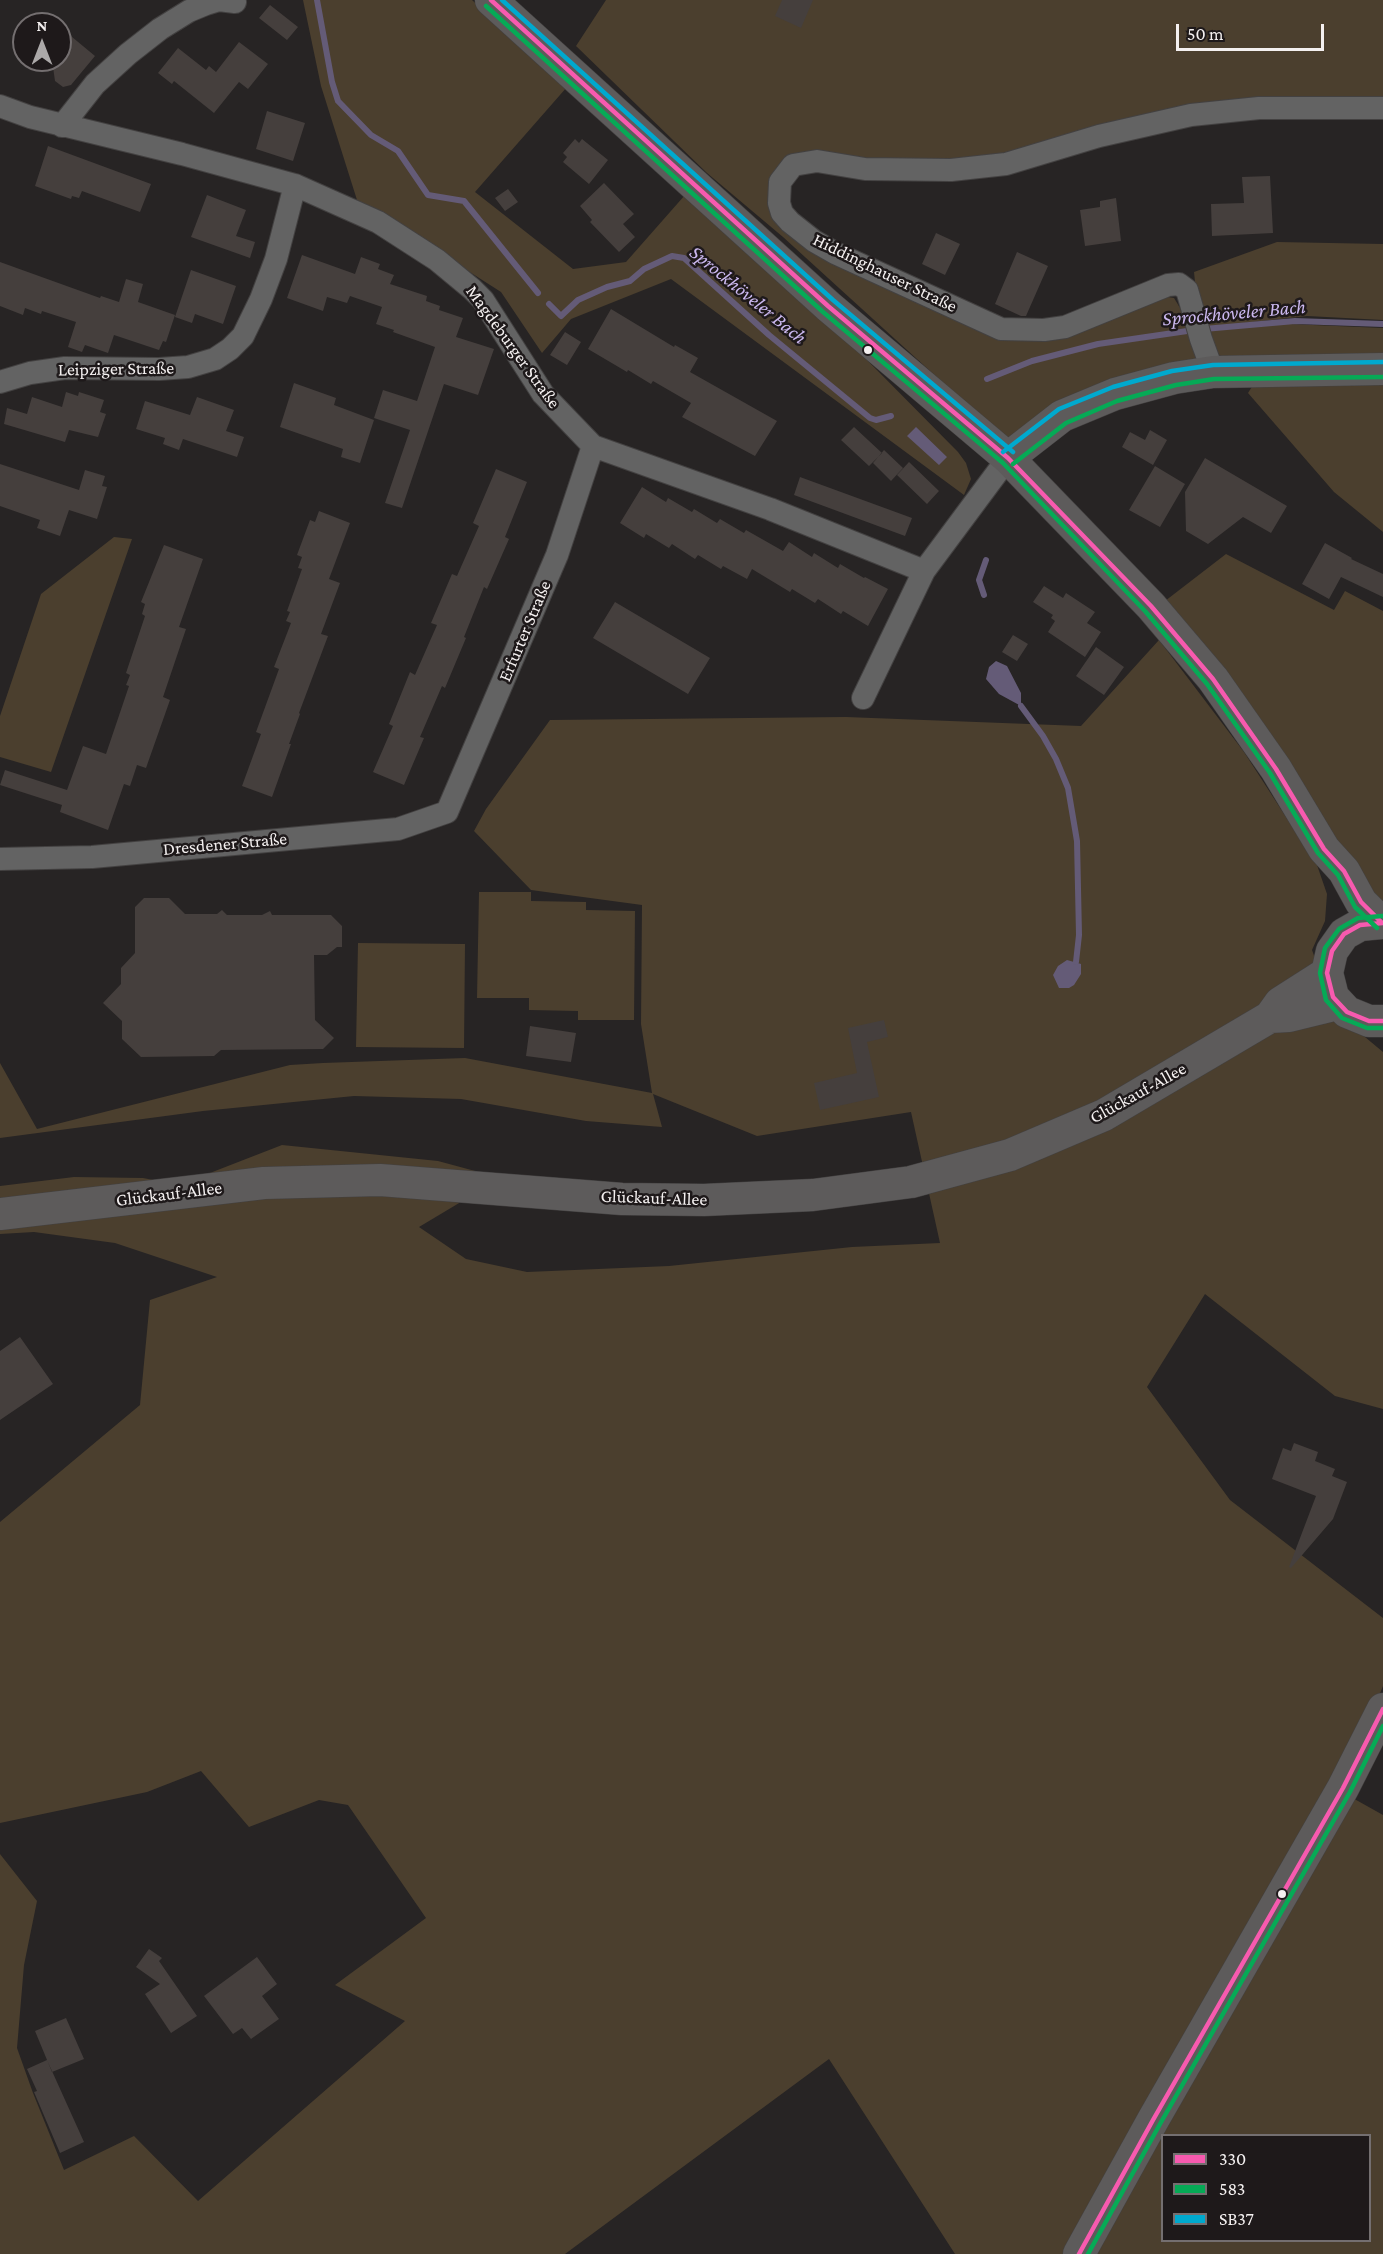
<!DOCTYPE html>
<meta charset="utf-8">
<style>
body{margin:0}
#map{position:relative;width:1383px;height:2254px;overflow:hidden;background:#272424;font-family:"Crimson Pro",serif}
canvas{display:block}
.legend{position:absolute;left:1161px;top:2134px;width:210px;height:108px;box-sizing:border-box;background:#1e191a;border:2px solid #746f70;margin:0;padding:8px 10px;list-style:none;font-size:18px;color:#f4f0f0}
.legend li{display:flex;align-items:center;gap:12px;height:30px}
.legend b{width:30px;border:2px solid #746f70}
.north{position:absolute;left:12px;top:12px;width:60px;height:60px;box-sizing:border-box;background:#1e191a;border:2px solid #746f70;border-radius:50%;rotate:0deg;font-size:16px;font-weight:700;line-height:24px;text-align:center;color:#f4f0f0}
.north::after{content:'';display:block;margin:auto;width:21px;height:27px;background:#aca9a9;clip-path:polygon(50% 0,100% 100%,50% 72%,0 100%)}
.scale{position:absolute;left:1176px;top:24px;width:148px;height:27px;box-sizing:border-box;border:3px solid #f4f0f0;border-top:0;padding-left:8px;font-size:18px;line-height:21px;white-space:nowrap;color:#f4f0f0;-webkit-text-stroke:4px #1e191a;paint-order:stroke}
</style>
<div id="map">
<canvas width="1383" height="2254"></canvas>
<ul class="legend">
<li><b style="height:8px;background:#f75aaf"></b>330</li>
<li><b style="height:8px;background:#06aa56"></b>583</li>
<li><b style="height:8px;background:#00a9ce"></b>SB37</li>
</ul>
<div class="north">N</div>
<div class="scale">50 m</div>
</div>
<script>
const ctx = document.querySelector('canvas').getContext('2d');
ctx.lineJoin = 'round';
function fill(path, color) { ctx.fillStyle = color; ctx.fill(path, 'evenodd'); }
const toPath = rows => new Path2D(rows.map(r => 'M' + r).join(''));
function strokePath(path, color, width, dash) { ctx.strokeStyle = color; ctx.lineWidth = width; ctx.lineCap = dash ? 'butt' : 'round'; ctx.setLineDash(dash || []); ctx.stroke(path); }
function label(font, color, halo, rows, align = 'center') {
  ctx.font = font + ' "Crimson Pro",serif'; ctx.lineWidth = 5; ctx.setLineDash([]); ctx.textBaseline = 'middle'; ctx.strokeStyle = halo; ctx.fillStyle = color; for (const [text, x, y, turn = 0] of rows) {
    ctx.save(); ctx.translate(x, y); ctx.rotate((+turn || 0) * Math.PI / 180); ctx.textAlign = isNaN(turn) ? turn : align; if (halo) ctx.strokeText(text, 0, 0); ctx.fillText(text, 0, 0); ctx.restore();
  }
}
fill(toPath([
 [303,0,472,0,567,87,475,192,573,269,626,262,685,195,775,279,867,360,958,452,966,463,971,479,964,495,671,279,571,319,542,353,501,292,357,200,321,86],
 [606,0,1383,0,1383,104,1259,104,1005,160,790,163,780,214,1001,334,1168,297,1174,298,1185,316,1198,360,1008,442,783,237,707,173,576,46],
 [1277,242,1383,244,1383,320,1307,316,1226,325,1266,323,1383,328,1383,362,1233,365,1218,354,1196,292,1194,272],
 [1383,379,1383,532,1334,492,1248,393,1253,385],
 [114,537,132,539,51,772,0,757,0,716,41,594],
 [1226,554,1334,610,1345,591,1383,611,1383,907,1165,601],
 [1159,640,1244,752,1317,865,1327,894,1325,921,1312,950,1337,1019,1359,1032,1383,1052,1383,1409,1335,1396,1205,1294,1147,1387,1230,1500,1383,1618,1383,1686,1372,1713,1333,1787,1383,1815,1383,2254,955,2254,829,2059,565,2254,0,2254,0,1854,37,1901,24,1965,17,2048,33,2093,64,2170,134,2136,198,2201,405,2021,335,1985,426,1918,348,1805,319,1800,249,1827,201,1771,147,1792,0,1823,0,1522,140,1405,150,1300,217,1277,115,1243,34,1232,0,1234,0,1186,74,1177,143,1178,179,1185,282,1145,438,1161,501,1178,419,1227,466,1259,527,1272,669,1266,852,1247,940,1243,911,1112,757,1136,653,1094,662,1127,586,1121,461,1099,354,1096,203,1111,0,1138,0,1063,37,1129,290,1065,323,1063,465,1058,652,1093,641,1024,642,905,531,890,474,831,486,809,550,720,846,717,1081,726],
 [1162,2136,1370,2136,1370,2240,1162,2240],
 [479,892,531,892,531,901,586,902,586,910,635,911,634,1020,578,1020,578,1011,529,1010,529,998,477,998],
 [358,943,465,944,464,1048,356,1047]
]), '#4b3f2e');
fill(toPath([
 [916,427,947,457,939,465,907,436],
 [996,661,1007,666,1021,693,1021,706,999,694,986,679,989,667],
 [1067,960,1081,964,1081,974,1074,985,1069,988,1059,988,1053,975,1058,966]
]), '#645b77');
strokePath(toPath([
 [317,0,332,82,338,101,371,135,398,151,428,195,464,201,538,293],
 [549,304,561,316,578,300,607,287,630,281,644,269,672,256,684,258,769,335,870,418,876,420,891,416],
 [1204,329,1295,321,1383,324],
 [987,379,1032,361,1098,344,1194,330],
 [984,595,979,580,986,560],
 [1021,706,1043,736,1056,759,1068,788,1077,841,1079,935,1076,962]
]), '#645b77', 6);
fill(toPath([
 [782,0,813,0,801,28,775,16],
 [270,5,298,27,287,40,259,18],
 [60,27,95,56,71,85,63,87,55,81,52,60,60,60],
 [239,42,268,64,248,89,239,82,214,113,174,81,172,84,158,73,178,48,206,70,209,66,216,72],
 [267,111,305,123,293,161,256,149],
 [575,139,579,143,582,139,608,160,589,184,563,162,567,157,563,153],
 [48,146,151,184,140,212,82,191,79,198,72,196,71,199,35,186],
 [1270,176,1273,233,1212,236,1211,204,1244,203,1242,177],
 [604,183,634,214,623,224,635,237,619,252,590,222,592,220,580,206],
 [508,189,518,202,505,211,495,198],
 [207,195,246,210,236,236,255,242,250,258,191,237],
 [1116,198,1121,241,1085,246,1080,210,1100,207,1100,201],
 [936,233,960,244,945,275,922,264],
 [1017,252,1048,266,1026,316,1021,316,995,304],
 [302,255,355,274,361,257,380,264,378,269,394,275,390,284,427,296,426,301,440,306,439,310,463,318,456,337,494,349,478,395,444,384,402,508,385,503,410,430,374,418,383,390,417,401,435,347,393,332,394,330,376,324,382,307,350,296,347,303,327,297,323,311,287,298],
 [0,262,100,298,101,296,119,302,126,279,143,284,138,302,175,315,166,342,163,341,159,350,114,335,108,353,85,345,82,352,68,347,76,322,42,311,41,314,25,308,23,315,0,306],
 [191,270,236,286,223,324,195,314,192,323,175,317],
 [611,309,674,347,675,345,698,358,690,372,777,421,755,456,682,417,691,403,653,381,651,384,628,370,627,372,588,349],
 [565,332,581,342,567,365,550,355],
 [294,383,336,398,334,405,374,420,360,463,341,457,343,449,280,427],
 [66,392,78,396,79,392,104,400,100,412,106,414,98,437,69,430,65,442,4,424,7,408,27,414,32,397,62,407],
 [197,397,234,410,226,431,244,437,237,457,183,439,179,450,163,444,165,438,136,429,145,401,190,415],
 [854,427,882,453,869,466,841,440],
 [1150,430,1167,440,1153,465,1122,447,1130,432,1145,440],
 [884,450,903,468,891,481,873,463],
 [1205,458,1287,506,1271,533,1243,517,1208,544,1186,531,1185,492],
 [909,462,939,491,927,504,897,475],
 [0,464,79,490,85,470,105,476,102,486,107,487,97,519,69,510,60,536,37,528,40,520,0,506],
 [1155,466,1185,484,1160,527,1129,510],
 [496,469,527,482,505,537,509,539,487,589,484,587,464,637,466,638,445,688,442,686,420,737,424,738,404,785,373,772,393,726,389,724,410,672,415,675,437,625,431,623,452,574,457,576,479,526,473,523],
 [800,477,912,518,905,536,794,495],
 [642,487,666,502,668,498,692,512,694,509,717,523,720,519,744,533,746,530,783,551,789,542,812,557,814,553,838,568,840,564,864,578,865,577,888,589,868,626,843,611,841,614,818,599,815,603,792,589,790,592,752,569,747,579,723,566,721,569,698,555,695,559,672,544,669,548,646,534,644,538,620,523],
 [319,511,350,523,329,579,340,583,321,634,328,636,299,713,300,714,289,744,291,744,272,797,242,786,261,734,256,732,279,669,274,667,291,623,286,621,290,612,287,611,302,569,298,568,302,557,297,555,310,520,315,522],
 [1325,543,1352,558,1351,559,1383,574,1383,597,1341,577,1329,599,1302,584],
 [164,545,203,559,179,627,186,629,163,697,170,700,146,768,137,765,130,786,124,784,108,830,60,812,62,805,0,785,5,770,67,790,83,746,106,754,129,686,126,685,130,675,126,673,145,616,142,614,145,604,141,602],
 [1044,586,1063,598,1066,593,1095,612,1087,623,1101,632,1085,657,1048,632,1055,621,1051,618,1053,615,1033,602],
 [615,602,710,658,688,694,593,638],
 [1013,635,1028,644,1017,661,1002,652],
 [1096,647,1124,667,1104,695,1076,676],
 [144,898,169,898,185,914,217,914,222,910,227,915,262,915,270,911,272,915,331,915,342,926,342,947,337,947,327,955,314,955,315,1020,334,1038,323,1049,221,1050,214,1056,141,1057,122,1039,122,1021,103,1003,121,984,121,968,135,953,135,907],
 [884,1020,888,1037,867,1042,879,1097,820,1110,814,1083,857,1073,848,1028],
 [530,1026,576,1033,571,1062,526,1056],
 [20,1337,53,1384,0,1420,0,1351],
 [1294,1443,1318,1452,1315,1461,1335,1469,1332,1476,1347,1482,1333,1519,1291,1568,1289,1567,1316,1496,1272,1479,1283,1448,1291,1451],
 [149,1949,162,1958,159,1961,197,2016,171,2033,145,1994,160,1984,136,1967],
 [257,1957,277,1984,262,1996,279,2019,251,2039,242,2028,233,2034,204,1996],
 [66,2018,84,2059,52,2072,35,2031],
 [47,2060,84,2142,60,2153,34,2092,37,2091,27,2069]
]), '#453f3d');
const street = toPath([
 [0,106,30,117,182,154,295,185,378,222,437,260,472,289,483,300,543,394,593,446,770,509,924,571],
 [62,126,95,84,128,54,160,29,189,11,206,4,219,0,235,2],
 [1213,372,1201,339,1187,290,1179,284,1168,285,1065,327,1044,330,1001,329,835,253,814,241,790,222,782,213,779,203,780,182,793,165,817,161,865,169,951,170,1006,164,1099,136,1191,115,1259,108,1383,108],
 [0,382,30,373,65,368,159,369,188,367,215,359,230,349,243,336,261,299,276,259,295,185],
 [863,698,924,571,1008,458],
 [0,859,92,857,398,829,447,812,557,555,593,446]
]);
const secondary = toPath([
 [491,0,828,306,1008,458,1151,606,1213,679,1276,769,1324,849,1344,871,1361,902,1382,923],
 [1008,458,1062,416,1115,394,1174,378,1213,372,1383,369],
 [1383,923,1360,925,1344,934,1332,951,1327,973,1333,997,1347,1012,1369,1021,1383,1021],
 [1270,1017,1289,1016,1338,1004],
 [0,1214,264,1183,380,1180,622,1199,704,1200,813,1195,911,1182,1010,1155,1104,1115,1270,1017,1280,1003,1327,973],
 [1079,2254,1153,2120,1343,1788,1383,1709]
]);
strokePath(street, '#434141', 24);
strokePath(secondary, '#434141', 33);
strokePath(street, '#636363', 22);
strokePath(secondary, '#5d5b5b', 32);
strokePath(toPath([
 [491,0,828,306,1008,458,1151,606,1213,679,1276,769,1324,849,1344,871,1361,902,1382,923],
 [1383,923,1360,925,1344,934,1332,951,1327,973,1333,997,1347,1012,1369,1021,1383,1021],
 [1079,2254,1153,2120,1343,1788,1383,1709]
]), '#f75aaf', 4.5);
strokePath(toPath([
 [486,6,823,312,1003,463,1145,611,1207,684,1270,773,1318,853,1338,875,1355,907,1377,928],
 [1013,464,1066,423,1117,401,1176,385,1214,379,1383,377],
 [1382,916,1358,918,1339,929,1325,948,1320,973,1326,1000,1342,1018,1367,1028,1383,1028],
 [1088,2254,1160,2124,1350,1792,1383,1726]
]), '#06aa56', 4.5);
strokePath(toPath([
 [502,0,833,300,1013,452],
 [1003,452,1059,409,1113,387,1172,371,1213,365,1383,362]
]), '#00a9ce', 4.5);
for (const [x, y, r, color] of [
 [868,350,5,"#f4f0f0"],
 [1282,1894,5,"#f4f0f0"]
]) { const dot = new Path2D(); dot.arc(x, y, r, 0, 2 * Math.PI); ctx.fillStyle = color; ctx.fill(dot); strokePath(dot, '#1e191a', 2); }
label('18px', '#f4f0f0', '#1e191a', [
 ["Hiddinghauser Straße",885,273,26],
 ["Magdeburger Straße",513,347,54],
 ["Leipziger Straße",116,369,-1],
 ["Erfurter Straße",525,631,-67],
 ["Dresdener Straße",225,844,-5],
 ["Glückauf-Allee",1138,1093,-29],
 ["Glückauf-Allee",169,1194,-7],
 ["Glückauf-Allee",654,1198,2]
]);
label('italic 20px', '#cbb8ef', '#1e191a', [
 ["Sprockhöveler Bach",748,295,39],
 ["Sprockhöveler Bach",1234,313,-5]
]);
</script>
